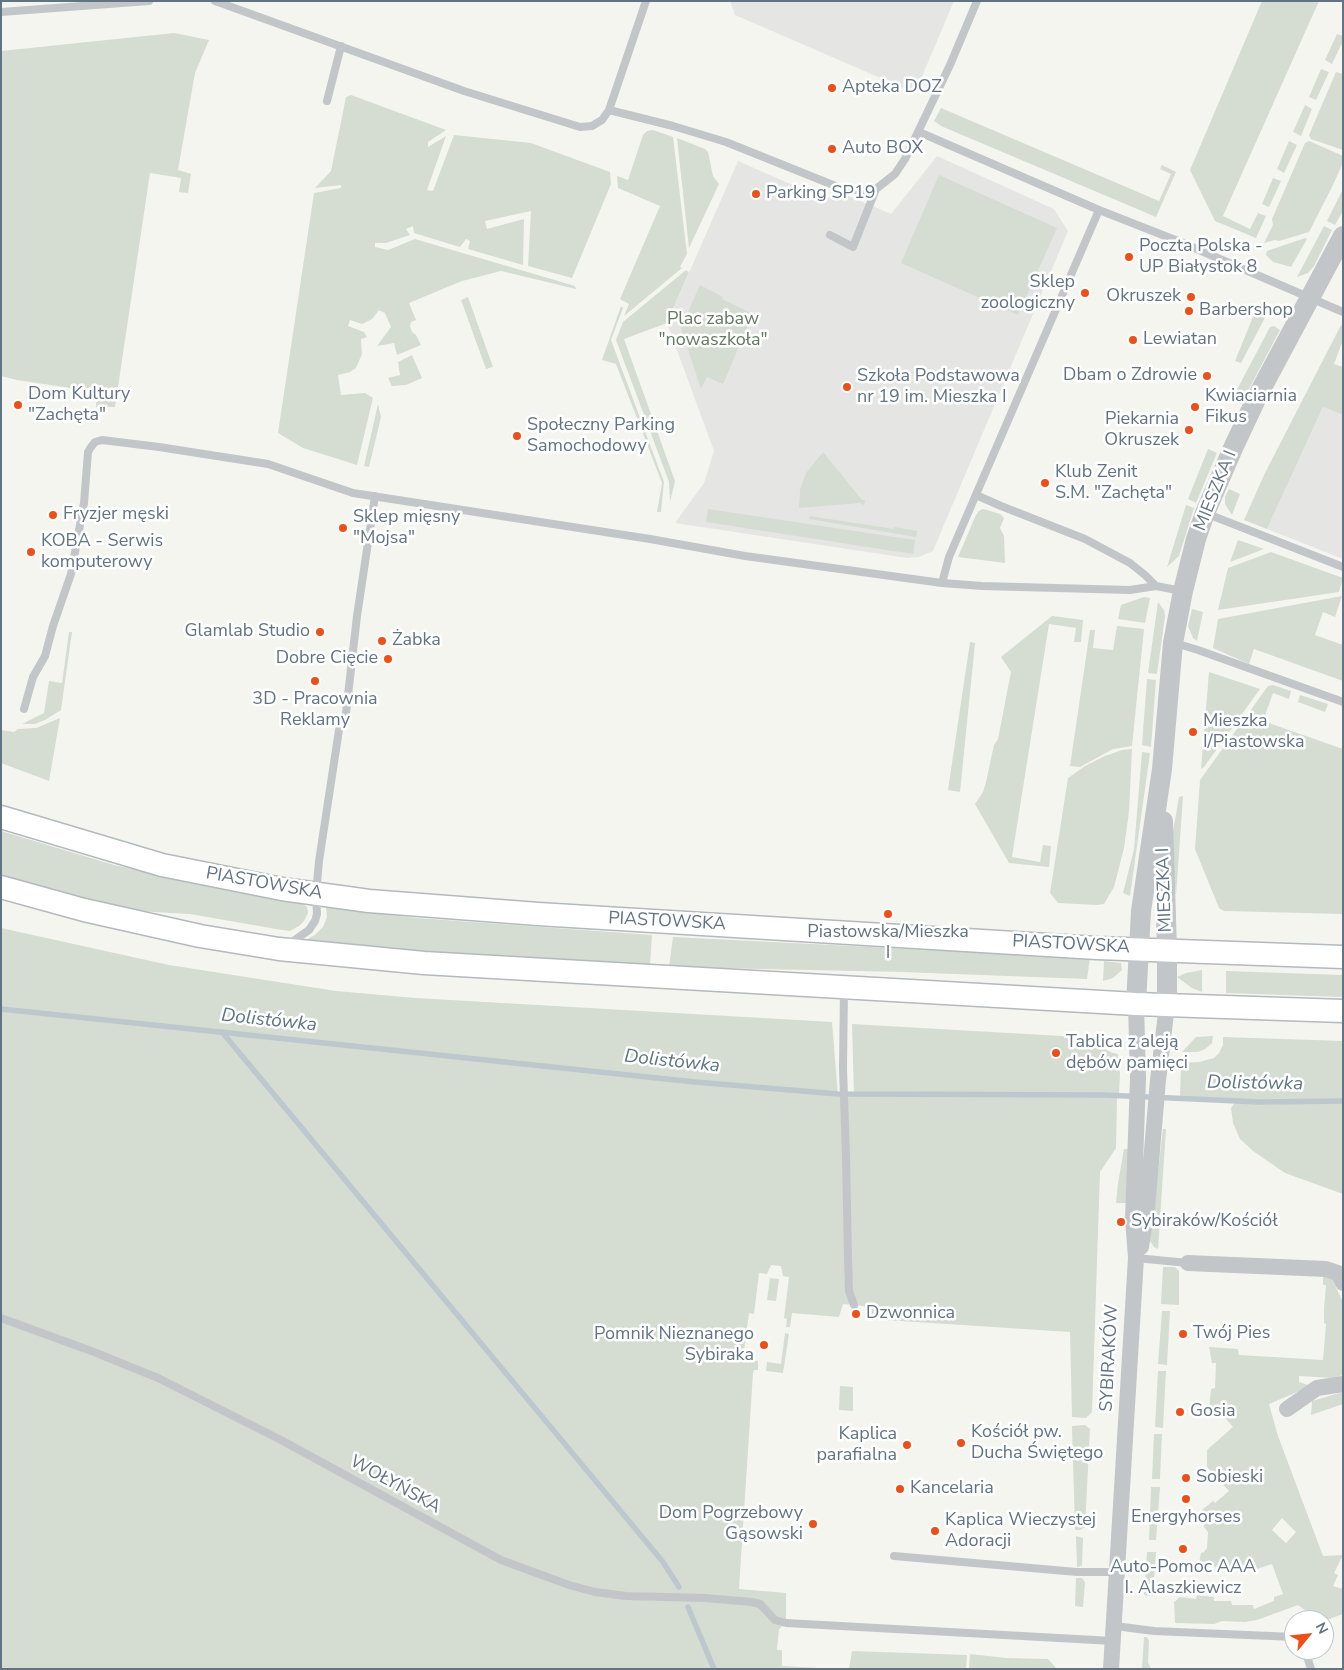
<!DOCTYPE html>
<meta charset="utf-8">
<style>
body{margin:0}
#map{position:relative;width:1344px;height:1670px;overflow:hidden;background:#f5f5f0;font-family:"Nunito Sans",sans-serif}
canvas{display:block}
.frame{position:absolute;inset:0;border:2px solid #627483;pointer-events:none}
.north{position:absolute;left:1284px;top:1610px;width:50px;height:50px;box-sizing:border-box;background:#fff;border:1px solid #c0c7cd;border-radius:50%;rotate:62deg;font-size:14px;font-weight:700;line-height:20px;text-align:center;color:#627483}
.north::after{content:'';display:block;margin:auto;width:18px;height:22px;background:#ed4f18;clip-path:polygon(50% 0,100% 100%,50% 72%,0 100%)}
</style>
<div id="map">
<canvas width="1344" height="1670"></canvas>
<div class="frame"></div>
<div class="north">N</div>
</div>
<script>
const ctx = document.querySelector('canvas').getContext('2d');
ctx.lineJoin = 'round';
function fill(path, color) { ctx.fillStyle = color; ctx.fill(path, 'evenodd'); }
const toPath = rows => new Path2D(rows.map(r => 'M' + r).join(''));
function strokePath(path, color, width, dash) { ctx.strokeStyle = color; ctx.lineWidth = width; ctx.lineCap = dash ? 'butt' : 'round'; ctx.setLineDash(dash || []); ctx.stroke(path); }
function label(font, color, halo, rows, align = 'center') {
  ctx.font = font + ' "Nunito Sans",sans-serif'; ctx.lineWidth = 5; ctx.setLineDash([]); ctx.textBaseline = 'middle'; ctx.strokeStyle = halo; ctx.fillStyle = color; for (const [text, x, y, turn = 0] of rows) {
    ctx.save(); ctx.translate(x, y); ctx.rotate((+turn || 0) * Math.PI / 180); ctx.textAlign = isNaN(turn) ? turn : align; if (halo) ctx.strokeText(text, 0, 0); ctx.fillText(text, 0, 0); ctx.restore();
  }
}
fill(toPath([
 [730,1,954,1,915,93,735,15],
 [937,156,1054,209,1068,231,933,551,919,557,907,558,675,523,704,483,714,451,667,323,738,161,804,190,831,198,844,194,891,214],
 [1323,407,1343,415,1343,559,1267,529]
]), '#e5e6e4');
fill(toPath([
 [1262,1,1319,1,1223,216,1250,229,1258,213,1266,216,1256,238,1215,221,1190,170],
 [174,33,209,40,195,73,178,170,191,174,188,193,179,192,181,178,150,173,115,407,96,407,97,392,17,380,1,376,1,51],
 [1337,34,1343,36,1343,41,1332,64,1325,60],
 [1321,69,1329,72,1316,100,1309,97],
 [1336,72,1343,74,1343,150,1311,139,1309,135],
 [351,95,446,130,428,142,428,147,446,136,427,190,433,191,454,135,531,143,610,172,611,184,572,278,528,266,531,211,485,221,487,229,524,219,523,265,468,249,470,241,466,239,460,247,414,233,413,226,406,229,410,235,386,243,375,243,375,247,388,250,415,239,575,286,576,289,501,271,462,281,409,303,416,320,411,322,410,326,412,332,416,335,421,345,397,355,394,343,377,346,391,327,385,313,379,310,372,319,362,324,350,320,348,326,364,332,367,337,361,339,362,354,356,368,350,372,338,375,341,395,365,393,373,398,357,465,303,448,278,433,314,193,341,188,341,185,315,188,331,171,346,97],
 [1305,105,1312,109,1301,136,1293,132],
 [941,108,1159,201,1171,174,1160,169,1162,165,1176,172,1156,217,941,126,934,121],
 [653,130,673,137,687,254,680,267,682,268,624,316,629,304,620,299,660,206,618,188,617,176,628,180,643,135,647,131],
 [677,138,705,149,708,152,713,176,719,184,689,248],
 [1289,141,1297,145,1284,173,1277,169],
 [1309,141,1343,156,1343,163,1332,187,1309,232,1279,241,1275,240,1264,243,1273,225,1272,219,1305,143],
 [939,175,1057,228,1018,315,901,263],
 [1273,178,1281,181,1269,207,1262,204],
 [1343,189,1343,211,1335,225,1327,221],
 [1324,226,1332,230,1314,266,1308,273,1297,277],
 [1305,238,1307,239,1291,267,1273,262,1266,255,1267,251],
 [686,270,689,272,667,323,624,339,675,481,670,502,669,482,616,340,623,322],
 [700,285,723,297,722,299,753,314,723,384,707,377,701,389,681,328],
 [468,297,493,367,486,369,461,300],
 [621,306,623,308,611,340,664,482,661,512,657,512,662,483,616,364,602,360],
 [1257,307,1264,310,1267,314,1241,363,1235,361],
 [1341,325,1343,326,1343,340,1334,364,1343,367,1343,415,1323,407,1267,529,1244,520,1264,475],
 [1274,326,1280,330,1241,404,1232,399,1270,327],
 [412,355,422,378,406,385,392,386,388,378,400,375,398,362],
 [378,404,381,417,369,467,364,466],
 [1208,449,1217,453,1196,503,1188,499],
 [823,452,862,500,865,500,864,505,860,503,799,508,800,490,806,473],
 [1229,489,1240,494,1232,515,1225,504,1225,497],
 [1186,505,1194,508,1179,556,1167,567],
 [708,509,915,540,913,554,706,522],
 [982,509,987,510,1000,514,1004,518,1000,528,1004,536,1005,563,958,557,975,517,978,512],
 [810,516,894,529,894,527,917,531,916,537,809,519],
 [1238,540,1264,549,1230,562],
 [1271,552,1343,578,1339,592,1218,610,1228,568],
 [1342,596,1335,617,1323,612,1315,635,1343,645,1343,681,1254,649,1249,664,1213,648,1218,619],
 [1144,597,1150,598,1145,623,1118,619,1121,605],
 [1158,602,1164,610,1165,616,1157,674,1148,673],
 [1192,609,1203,612,1197,641,1193,638,1188,626],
 [1052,616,1083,620,1081,642,1074,642,1076,628,1049,624,1012,857,1040,862,1043,845,1051,846,1049,867,1009,863,975,804,983,792,986,782,994,745,998,739,1011,672,1001,657],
 [1117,626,1144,629,1132,746,1113,749,1080,767,1070,766,1090,630,1095,630,1093,648,1113,650],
 [69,632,72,632,61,710,45,720,35,724,22,724,44,713,49,681,62,683],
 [970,642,975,643,960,792,948,790],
 [1209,672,1260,689,1204,767,1201,769],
 [1147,679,1156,680,1151,747,1142,745],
 [1273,685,1291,691,1289,699,1273,693,1263,721,1343,749,1343,914,1224,911,1219,908,1195,849,1200,780,1268,686],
 [1300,695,1328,704,1325,712,1298,702],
 [60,718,49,781,1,763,1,730,14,732,18,729,36,728],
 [1132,749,1129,812,1124,848,1114,887,1104,904,1097,905,1058,903,1050,893,1068,778,1085,766,1105,756,1122,750],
 [1142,752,1150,753,1130,896,1123,893,1134,849],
 [1183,796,1176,896,1171,843,1179,797],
 [1,831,114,865,303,904,307,907,308,913,304,921,299,926,290,931,282,930,190,914,136,911,86,901,1,876],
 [326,907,417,918,652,935,650,966,430,952,304,941,315,935,323,927,327,917],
 [1,928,169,965,336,991,416,998,832,1022,838,1096,854,1096,852,1024,1079,1037,1113,1053,1118,1054,1120,1074,1119,1094,1117,1098,1116,1148,1100,1172,1092,1412,1086,1418,1072,1417,1070,1332,869,1319,870,1311,864,1306,843,1304,839,1317,792,1313,790,1327,786,1327,787,1319,784,1318,789,1277,783,1276,781,1266,771,1265,767,1274,759,1273,754,1314,749,1313,743,1359,758,1361,758,1370,754,1370,753,1373,739,1589,786,1593,786,1623,779,1629,777,1650,782,1650,782,1666,836,1669,1,1669],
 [673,937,1090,958,1087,979,902,972,669,967],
 [1104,961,1121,963,1122,970,1113,978,1103,981],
 [1202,970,1202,992,1192,988,1177,977,1186,973],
 [1226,971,1343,975,1343,997,1226,993],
 [1213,1036,1212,1043,1205,1049,1198,1052,1182,1052,1196,1037],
 [1223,1037,1343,1041,1343,1194,1285,1173,1253,1151,1240,1139,1233,1123,1231,1108,1236,1101,1180,1098,1181,1063,1199,1062,1214,1058,1219,1053,1223,1045],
 [1163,1129,1166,1129,1158,1249,1154,1247,1150,1241],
 [1124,1149,1129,1149,1128,1203,1116,1203,1118,1183],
 [1163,1267,1175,1267,1179,1271,1179,1305,1161,1304],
 [1323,1274,1331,1277,1343,1302,1343,1375,1333,1378,1299,1376,1299,1382,1311,1386,1269,1404,1278,1436,1323,1556,1343,1555,1334,1573,1338,1575,1333,1586,1343,1589,1343,1614,1324,1621,1312,1620,1306,1611,1298,1605,1257,1620,1245,1622,1222,1621,1214,1624,1175,1623,1174,1602,1180,1597,1196,1599,1197,1595,1214,1597,1214,1601,1231,1601,1232,1605,1253,1605,1254,1609,1274,1601,1274,1597,1283,1594,1272,1564,1254,1570,1228,1569,1228,1567,1216,1567,1199,1563,1201,1553,1204,1552,1207,1548,1208,1532,1204,1527,1205,1518,1202,1517,1202,1510,1213,1501,1215,1503,1229,1491,1207,1467,1207,1450,1233,1427,1221,1413,1217,1415,1209,1409,1211,1389,1215,1388,1216,1363,1212,1363,1209,1347,1238,1349,1239,1355,1323,1360,1326,1324,1324,1323,1324,1309,1326,1285,1323,1285],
 [1282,1518,1296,1532,1286,1543,1272,1530],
 [770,1278,779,1279,776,1301,767,1300],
 [1162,1311,1170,1311,1167,1365,1158,1364],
 [785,1333,789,1334,783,1373,766,1371,767,1362,781,1364],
 [1158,1371,1166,1371,1163,1428,1155,1427],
 [840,1386,853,1387,853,1411,839,1410],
 [1343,1392,1343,1404,1311,1415,1312,1401],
 [1085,1425,1090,1429,1085,1527,1080,1530,1075,1530,1072,1426],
 [1154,1434,1162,1434,1160,1479,1152,1479],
 [1151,1487,1160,1487,1156,1540,1149,1540],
 [1076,1536,1083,1538,1082,1565,1079,1567,1077,1567],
 [1147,1552,1156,1552,1153,1596,1146,1596,1144,1594],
 [1076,1578,1082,1578,1085,1582,1083,1607,1075,1606],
 [1144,1637,1147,1637,1149,1641,1148,1662,1151,1669,1142,1669],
 [852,1651,967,1655,966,1669,849,1669],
 [970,1654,1006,1658,1048,1659,1057,1669,969,1669]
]), '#d5dcd1');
strokePath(toPath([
 [1,1009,695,1082,838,1094,1104,1095,1260,1102,1343,1101],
 [222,1032,663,1562,679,1587],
 [688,1607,714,1669]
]), '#bcc8cd', 5.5);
const secondary = toPath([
 [1,817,162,865,282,889,369,901,538,914,1097,948,1343,957],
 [1,887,84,910,200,936,279,949,424,963,1136,1004,1343,1011]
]);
strokePath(secondary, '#b4b9be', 25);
strokePath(toPath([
 [215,1,464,91,580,127,592,126,602,120,609,110,646,1],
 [1,12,149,1],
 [327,101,341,46],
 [609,110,673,126,726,142,843,189,865,191,876,189,895,174,905,159,950,65,977,1],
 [919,132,1099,210,1178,241,1343,312],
 [830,235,853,247,876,189],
 [976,495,1001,506,1085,539,1130,563,1145,575,1156,586],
 [1205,513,1343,567],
 [942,583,949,557,1099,210],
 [1175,643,1198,650,1343,702],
 [24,709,33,677,45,656,53,626,71,574,84,503,88,452,91,447,95,442,102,440,159,447,268,464,353,493,650,539,745,556,942,583,982,586,1130,590,1156,586,1182,591],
 [289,944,309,930,315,921,317,914,316,894,319,861,339,730,346,713,357,616,375,496],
 [844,988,843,1068,846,1156,848,1259,849,1291,854,1305],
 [1136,1258,1188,1263],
 [1,1318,94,1352,158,1378,281,1440,501,1560,569,1585,595,1592,626,1596,705,1598,752,1602,760,1604,775,1620,786,1623,1113,1641],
 [894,1556,1077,1572,1118,1572],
 [1115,1626,1154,1631,1294,1637],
 [1305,1650,1311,1669]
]), '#c2c6c9', 8);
strokePath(toPath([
 [1141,1247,1147,1209,1158,1080,1167,1005],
 [1188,1263,1326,1269,1338,1273,1343,1283],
 [1287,1409,1317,1388,1343,1384],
 [1111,1669,1136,1258,1133,1219,1138,1079,1136,1004]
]), '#c2c6c9', 16);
strokePath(toPath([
 [1163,821,1167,950,1167,1005],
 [1136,1004,1141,911,1162,769,1173,643,1183,591,1196,539,1205,513,1234,446,1258,395,1343,236]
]), '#c2c6c9', 20);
strokePath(secondary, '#fff', 22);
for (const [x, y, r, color] of [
 [832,88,5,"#ed4f18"],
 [832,149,5,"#ed4f18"],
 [756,194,5,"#ed4f18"],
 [1129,257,5,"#ed4f18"],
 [1085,293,5,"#ed4f18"],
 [1191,297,5,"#ed4f18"],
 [1189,311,5,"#ed4f18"],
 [1133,340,5,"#ed4f18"],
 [1207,376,5,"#ed4f18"],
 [847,387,5,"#ed4f18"],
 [18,405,5,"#ed4f18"],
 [1195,407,5,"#ed4f18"],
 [1189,430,5,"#ed4f18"],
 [517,436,5,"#ed4f18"],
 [1045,483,5,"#ed4f18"],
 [53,515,5,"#ed4f18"],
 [343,528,5,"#ed4f18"],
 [31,552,5,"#ed4f18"],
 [320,632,5,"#ed4f18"],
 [382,641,5,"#ed4f18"],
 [388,659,5,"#ed4f18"],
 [315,681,5,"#ed4f18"],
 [1193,732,5,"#ed4f18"],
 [888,914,5,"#ed4f18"],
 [1056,1053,5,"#ed4f18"],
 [1121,1222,5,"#ed4f18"],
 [856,1314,5,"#ed4f18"],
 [1183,1334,5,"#ed4f18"],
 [764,1345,5,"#ed4f18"],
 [1180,1412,5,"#ed4f18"],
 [961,1443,5,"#ed4f18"],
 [907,1445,5,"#ed4f18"],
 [1186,1478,5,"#ed4f18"],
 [900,1489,5,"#ed4f18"],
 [1186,1499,5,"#ed4f18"],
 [813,1524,5,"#ed4f18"],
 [935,1531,5,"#ed4f18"],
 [1183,1549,5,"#ed4f18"]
]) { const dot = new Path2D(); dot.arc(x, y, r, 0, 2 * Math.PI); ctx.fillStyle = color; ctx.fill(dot); strokePath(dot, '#fff', 2); }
label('18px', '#627483', '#fff', [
 ["Apteka DOZ",842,88],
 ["Auto BOX",842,149],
 ["Parking SP19",766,194],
 ["Poczta Polska -",1139,247],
 ["UP Białystok 8",1139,268],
 ["Sklep",1075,283,"right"],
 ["zoologiczny",1075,304,"right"],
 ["Okruszek",1181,297,"right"],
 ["Barbershop",1199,311],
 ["Lewiatan",1143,340],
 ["Dbam o Zdrowie",1197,376,"right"],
 ["Szkoła Podstawowa",857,377],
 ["nr 19 im. Mieszka I",857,398],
 ["Dom Kultury",28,395],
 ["\"Zachęta\"",28,416],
 ["Kwiaciarnia",1205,397],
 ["Fikus",1205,418],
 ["Piekarnia",1179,420,"right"],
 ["Okruszek",1179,441,"right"],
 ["Społeczny Parking",527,426],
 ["Samochodowy",527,447],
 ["Klub Zenit",1055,473],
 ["S.M. \"Zachęta\"",1055,494],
 ["Fryzjer męski",63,515],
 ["Sklep mięsny",353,518],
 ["\"Mojsa\"",353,539],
 ["KOBA - Serwis",41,542],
 ["komputerowy",41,563],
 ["Glamlab Studio",310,632,"right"],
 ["Żabka",392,641],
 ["Dobre Cięcie",378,659,"right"],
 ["3D - Pracownia",315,700,"center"],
 ["Reklamy",315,721,"center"],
 ["Mieszka",1203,722],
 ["I/Piastowska",1203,743],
 ["Piastowska/Mieszka",888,933,"center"],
 ["I",888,954,"center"],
 ["Tablica z aleją",1066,1043],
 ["dębów pamięci",1066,1064],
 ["Sybiraków/Kościół",1131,1222],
 ["Dzwonnica",866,1314],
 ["Twój Pies",1193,1334],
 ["Pomnik Nieznanego",754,1335,"right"],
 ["Sybiraka",754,1356,"right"],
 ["Gosia",1190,1412],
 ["Kościół pw.",971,1433],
 ["Ducha Świętego",971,1454],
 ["Kaplica",897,1435,"right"],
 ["parafialna",897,1456,"right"],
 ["Sobieski",1196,1478],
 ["Kancelaria",910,1489],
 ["Dom Pogrzebowy",803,1514,"right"],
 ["Gąsowski",803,1535,"right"],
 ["Energyhorses",1186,1518,"center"],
 ["Kaplica Wieczystej",945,1521],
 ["Adoracji",945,1542],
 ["Auto-Pomoc AAA",1183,1568,"center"],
 ["I. Alaszkiewicz",1183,1589,"center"]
], 'left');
label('18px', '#657a61', '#fff', [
 ["Plac zabaw",713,320],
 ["\"nowaszkoła\"",713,341]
]);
label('18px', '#627483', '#fff', [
 ["MIESZKA I",1216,491,-68],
 ["PIASTOWSKA",264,884,10],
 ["MIESZKA I",1165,890,-92],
 ["PIASTOWSKA",667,922,3],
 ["PIASTOWSKA",1071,945,3],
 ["SYBIRAKÓW",1110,1358,-87],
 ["WOŁYŃSKA",395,1485,29]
]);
label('italic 19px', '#5d7781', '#fff', [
 ["Dolistówka",269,1021,6],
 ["Dolistówka",672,1062,6],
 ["Dolistówka",1255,1084,1]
]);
</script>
